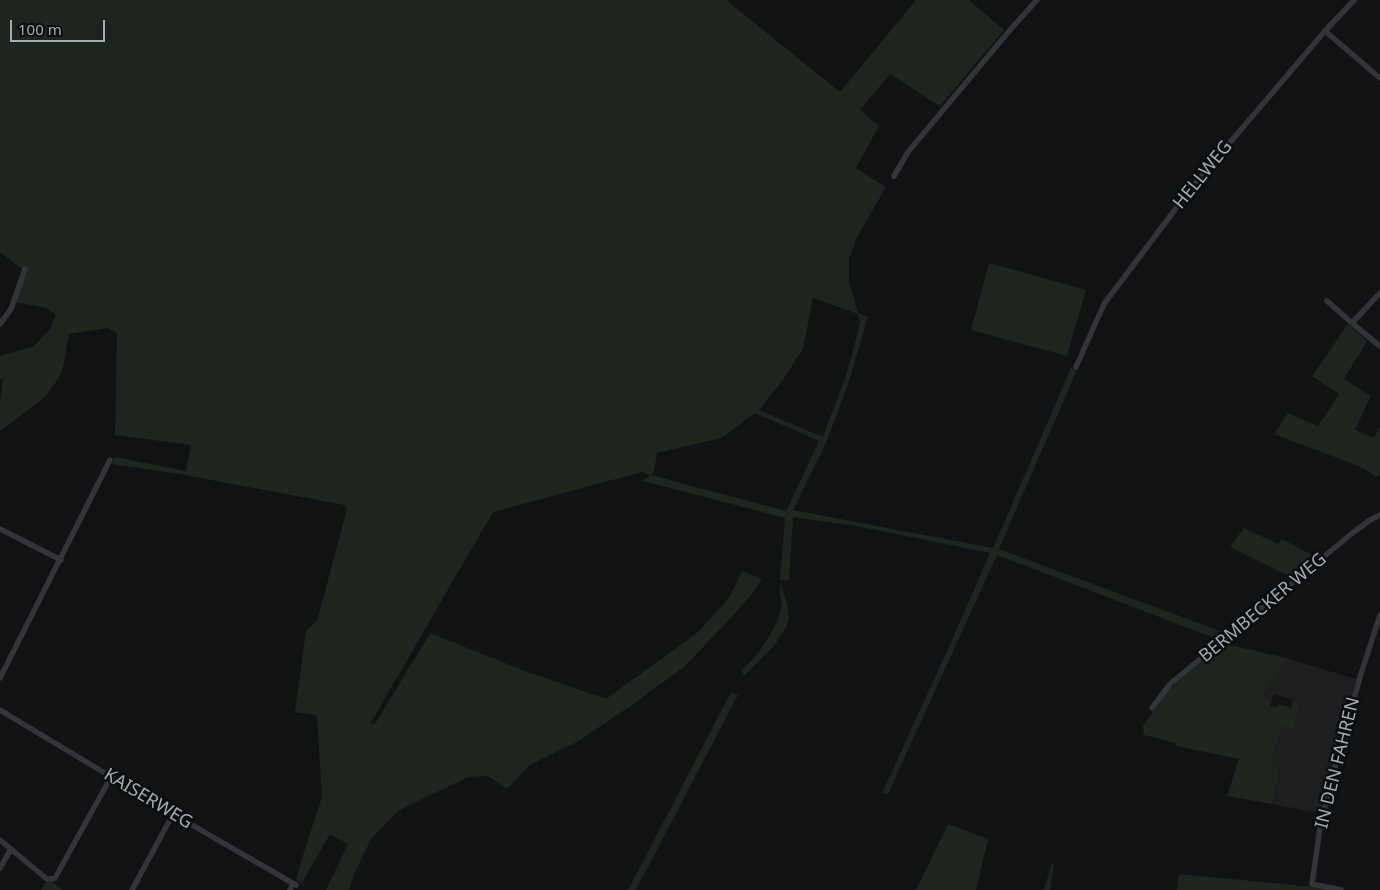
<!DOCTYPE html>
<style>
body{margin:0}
#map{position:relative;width:1380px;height:890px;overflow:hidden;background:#111213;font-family:"Noto Sans",sans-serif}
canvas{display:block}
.scale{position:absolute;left:10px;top:20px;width:95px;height:22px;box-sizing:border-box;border:2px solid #a4abb2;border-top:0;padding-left:6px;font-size:15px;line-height:18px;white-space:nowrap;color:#a4abb2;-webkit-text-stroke:4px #0c0d0e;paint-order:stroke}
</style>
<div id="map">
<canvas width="1380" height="890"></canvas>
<div class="scale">100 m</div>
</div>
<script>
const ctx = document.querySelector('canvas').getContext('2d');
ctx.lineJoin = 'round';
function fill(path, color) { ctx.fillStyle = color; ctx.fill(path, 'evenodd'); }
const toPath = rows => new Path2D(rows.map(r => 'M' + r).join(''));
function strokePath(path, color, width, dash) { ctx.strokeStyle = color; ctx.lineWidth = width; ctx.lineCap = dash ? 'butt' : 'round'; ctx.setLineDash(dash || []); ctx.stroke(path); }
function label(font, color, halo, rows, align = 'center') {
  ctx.font = font + ' "Noto Sans",sans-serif'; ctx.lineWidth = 5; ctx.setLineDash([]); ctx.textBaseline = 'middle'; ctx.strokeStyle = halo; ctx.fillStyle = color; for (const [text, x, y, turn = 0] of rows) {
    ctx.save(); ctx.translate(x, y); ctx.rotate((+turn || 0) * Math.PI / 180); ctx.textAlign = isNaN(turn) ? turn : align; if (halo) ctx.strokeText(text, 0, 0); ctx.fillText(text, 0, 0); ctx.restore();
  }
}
fill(toPath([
 [1286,658,1356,679,1320,813,1272,804,1280,770,1271,766,1282,726,1294,729,1301,702,1274,694,1272,700,1262,698]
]), '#1e1e20');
fill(toPath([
 [0,0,726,0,840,92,916,0,969,0,1004,30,940,106,890,74,860,110,879,126,856,168,886,187,856,239,849,259,849,282,858,313,868,317,849,381,827,441,793,510,993,548,1071,368,1077,370,999,549,1225,633,1217,639,997,555,888,794,882,793,952,640,990,553,861,527,793,517,789,580,780,581,787,604,789,618,787,626,774,646,744,676,741,670,756,656,770,635,779,618,782,603,780,594,780,580,785,518,643,481,650,475,642,472,493,512,370,724,375,724,430,633,525,671,606,699,697,633,728,599,738,580,742,571,762,579,751,595,729,620,684,667,632,705,577,742,530,765,507,789,488,776,468,777,398,811,371,839,355,872,349,889,350,890,326,890,348,844,330,834,302,883,296,880,303,855,322,797,317,715,295,712,306,631,317,621,347,509,344,505,179,474,112,464,115,457,186,471,191,445,115,435,117,333,108,328,69,334,63,368,60,376,55,383,47,394,36,404,0,431,0,404,3,379,0,379,0,356,34,346,50,329,56,315,46,308,16,302,26,272,0,252],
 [813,298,858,314,860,322,856,339,846,376,823,436,818,435,759,410,783,380,803,349],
 [755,413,819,441,786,511,651,475,654,471,657,453,722,438],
 [989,263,1086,290,1067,356,971,330],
 [1348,324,1367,341,1344,379,1371,396,1355,430,1374,438,1380,426,1380,473,1377,477,1361,467,1274,434,1288,413,1318,426,1339,394,1312,376],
 [1244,528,1278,544,1282,539,1316,557,1293,578,1230,547],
 [1226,644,1286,658,1262,698,1272,700,1270,706,1277,708,1278,704,1291,708,1293,700,1301,702,1294,729,1282,726,1271,765,1280,770,1272,804,1227,796,1239,759,1176,746,1176,743,1144,735,1143,726,1170,688,1216,649],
 [731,692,738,695,636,890,628,890],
 [948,824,988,839,976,890,916,890],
 [1054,862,1050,890,1044,890,1051,866],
 [1179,874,1314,887,1330,890,1177,890],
 [46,882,52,882,62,890,41,890]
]), '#1e251e');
strokePath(toPath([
 [1325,31,1380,78],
 [894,176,908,152,1010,30,1037,0],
 [1327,301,1352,323,1380,346],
 [1352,323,1380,293],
 [0,324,11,309,25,269],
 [1076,367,1104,304,1192,187,1325,31,1354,0],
 [0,529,61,560],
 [0,678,110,460],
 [1152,708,1170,684,1350,535,1370,520,1380,515],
 [0,710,173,814,296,885],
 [0,840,47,879,51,879,55,878,111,777],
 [0,868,11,849],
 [132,890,173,814],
 [290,890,293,883],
 [1341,890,1312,884,1320,828,1330,785,1360,677,1380,615]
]), '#333437', 5.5);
label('18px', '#a4abb2', '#0c0d0e', [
 ["HELLWEG",1203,175,-51],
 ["BERMBECKER WEG",1263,608,-40],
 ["IN DEN FAHREN",1338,763,-76],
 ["KAISERWEG",148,799,31]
]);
</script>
